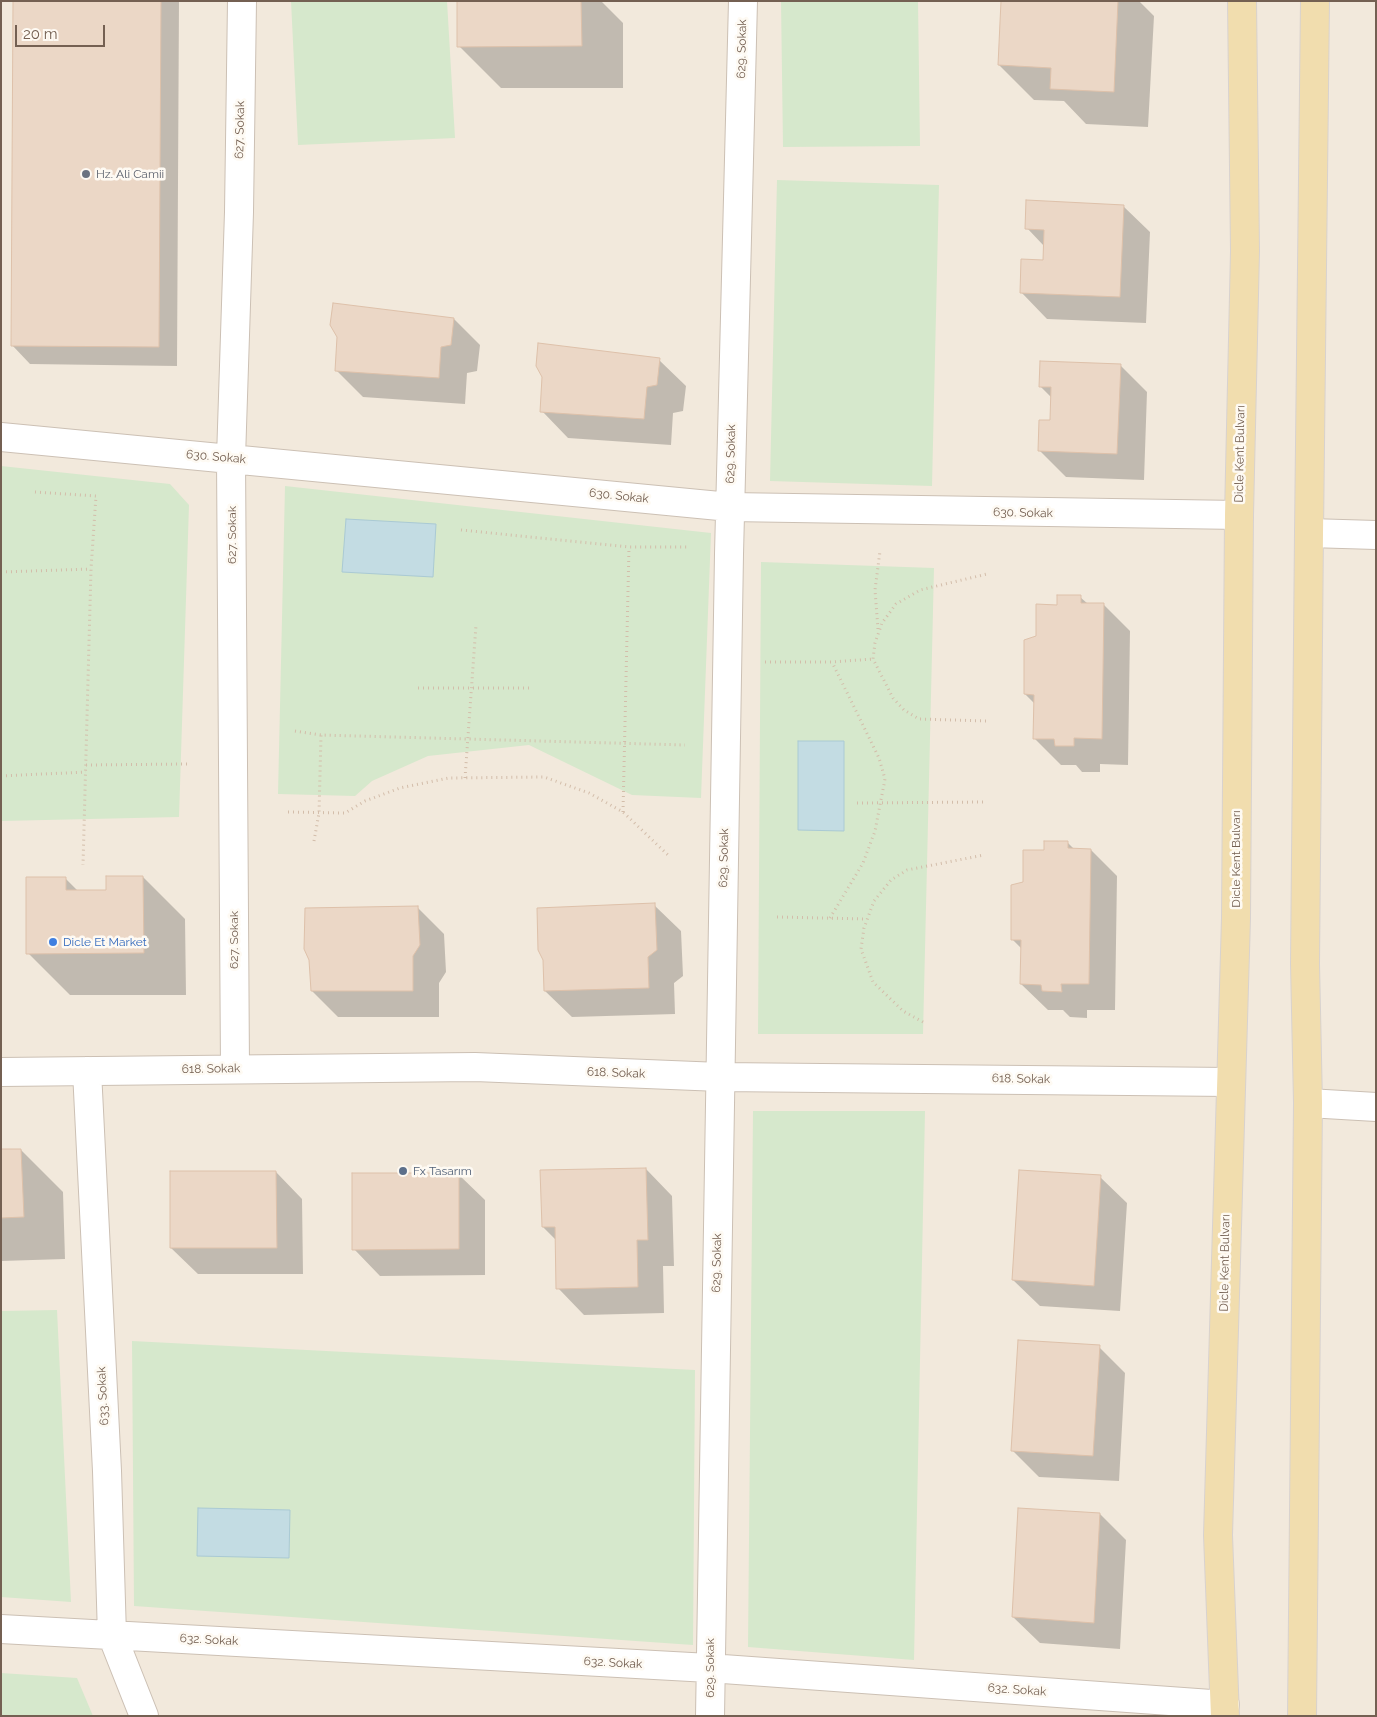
<!DOCTYPE html>
<meta charset="utf-8">
<style>
body{margin:0}
#map{position:relative;width:1377px;height:1717px;overflow:hidden;background:#fbf6ed;font-family:Raleway,sans-serif}
canvas{display:block}
.frame{position:absolute;inset:0;border:2px solid #746052;pointer-events:none}
.scale{position:absolute;left:15px;top:25px;width:90px;height:22px;box-sizing:border-box;border:2px solid #746052;border-top:0;padding-left:6px;font-size:15px;line-height:18px;white-space:nowrap;color:#746052;-webkit-text-stroke:4px #fefaf3;paint-order:stroke}
</style>
<div id="map">
<canvas width="1377" height="1717"></canvas>
<div class="frame"></div>
<div class="scale">20 m</div>
</div>
<script>
const ctx = document.querySelector('canvas').getContext('2d');
ctx.lineJoin = 'round';
function fill(path, color) { ctx.fillStyle = color; ctx.fill(path, 'evenodd'); }
const toPath = rows => new Path2D(rows.map(r => 'M' + r).join(''));
function strokePath(path, color, width, dash) { ctx.strokeStyle = color; ctx.lineWidth = width; ctx.lineCap = dash ? 'butt' : 'round'; ctx.setLineDash(dash || []); ctx.stroke(path); }
function label(font, color, halo, rows, align = 'center') {
  ctx.font = font + ' Raleway,sans-serif'; ctx.lineWidth = 5; ctx.setLineDash([]); ctx.textBaseline = 'middle'; ctx.strokeStyle = halo; ctx.fillStyle = color; for (const [text, x, y, turn = 0] of rows) {
    ctx.save(); ctx.translate(x, y); ctx.rotate((+turn || 0) * Math.PI / 180); ctx.textAlign = isNaN(turn) ? turn : align; if (halo) ctx.strokeText(text, 0, 0); ctx.fillText(text, 0, 0); ctx.restore();
  }
}
fill(toPath([
 [1,1,1376,1,1376,1716,1,1716]
]), '#f2e9dc');
fill(toPath([
 [291,1,447,1,455,138,298,145],
 [781,1,918,1,920,146,783,147],
 [777,180,939,185,932,486,770,481],
 [1,466,170,484,189,505,179,817,1,821],
 [285,486,711,533,701,798,632,795,529,745,428,756,372,781,355,796,278,794],
 [761,562,934,568,923,1034,758,1034],
 [753,1111,925,1111,914,1660,748,1647],
 [57,1310,71,1602,1,1597,1,1311],
 [132,1341,695,1370,693,1645,134,1606],
 [1,1673,77,1678,93,1716,1,1716]
]), '#d6e8cc');
const water = toPath([
 [346,519,436,524,433,577,342,572,346,519],
 [798,741,844,741,844,831,798,830,798,741],
 [198,1508,290,1510,289,1558,197,1556,198,1508]
]);
fill(water, '#c3dce3');
strokePath(water, '#aacad4', 1);
fill(toPath([
 [14,1,179,1,177,366,30,364,12,345],
 [458,1,601,1,623,23,623,88,501,88,459,46],
 [1002,1,1139,1,1154,16,1148,127,1086,124,1064,101,1034,100,999,65],
 [1123,206,1150,232,1146,323,1047,319,1021,292,1044,262,1044,246,1027,228],
 [454,319,480,345,477,371,467,373,465,404,363,397,336,370],
 [659,360,686,386,683,411,673,413,671,445,568,438,542,411],
 [1121,366,1147,392,1144,480,1066,477,1039,450,1051,422,1052,398,1040,386],
 [1080,597,1088,604,1104,605,1130,631,1128,765,1100,764,1100,772,1082,772,1076,765,1061,765,1034,738,1035,704,1025,694,1037,637,1059,606],
 [1067,842,1075,850,1091,850,1117,876,1115,1010,1087,1010,1087,1018,1070,1017,1063,1010,1048,1010,1021,984,1022,949,1012,939,1024,883,1045,851],
 [143,877,185,919,186,995,70,995,28,953,65,878,78,891,107,891],
 [654,905,681,931,683,976,674,983,675,1014,572,1017,545,991],
 [417,907,444,934,446,972,439,983,439,1017,338,1017,312,991],
 [1,1150,21,1150,63,1192,65,1259,1,1261],
 [646,1169,672,1196,674,1266,663,1266,664,1313,584,1315,558,1288,556,1240,543,1227],
 [276,1172,302,1199,303,1274,198,1274,171,1248],
 [458,1174,485,1200,485,1275,380,1276,354,1249],
 [1100,1177,1127,1203,1120,1311,1040,1306,1013,1280],
 [1099,1347,1125,1373,1119,1481,1039,1477,1012,1450],
 [1100,1514,1126,1540,1120,1649,1040,1643,1013,1617]
]), '#0003');
const building = toPath([
 [13,1,161,1,159,347,11,346,13,1],
 [457,1,581,1,582,46,457,47,457,1],
 [1001,1,1118,1,1114,92,1050,89,1051,68,998,65,1001,1],
 [1026,200,1124,205,1120,297,1020,293,1021,259,1043,260,1044,230,1025,229,1026,200],
 [333,303,454,318,451,345,441,347,439,378,335,371,337,337,330,325,333,303],
 [538,343,660,358,657,385,647,387,644,419,540,412,542,377,536,366,538,343],
 [1040,361,1121,364,1117,454,1038,451,1039,420,1050,420,1051,387,1039,387,1040,361],
 [1057,595,1081,595,1081,603,1104,603,1102,739,1074,738,1074,746,1055,746,1054,739,1033,739,1034,695,1024,694,1024,640,1036,636,1036,604,1057,605,1057,595],
 [1044,841,1068,841,1068,848,1091,849,1089,984,1061,984,1062,992,1042,991,1041,985,1020,984,1021,940,1011,940,1011,885,1023,882,1023,850,1044,850,1044,841],
 [106,876,143,876,144,953,26,954,26,877,66,877,66,890,106,890,106,876],
 [655,903,657,950,648,957,649,988,544,991,543,960,538,950,537,908,655,903],
 [418,906,420,945,413,956,413,991,311,991,309,960,304,949,305,908,418,906],
 [1,1149,21,1149,24,1217,1,1218,1,1149],
 [646,1168,648,1240,637,1240,638,1287,556,1289,555,1227,542,1227,540,1170,646,1168],
 [1019,1170,1101,1175,1094,1286,1012,1280,1019,1170],
 [170,1171,276,1171,277,1248,170,1248,170,1171],
 [352,1173,459,1173,459,1249,352,1250,352,1173],
 [1018,1340,1100,1345,1093,1456,1011,1451,1018,1340],
 [1018,1508,1100,1513,1094,1623,1012,1617,1018,1508]
]);
fill(building, '#ebd7c6');
strokePath(building, '#dec1aa', 1);
const street = toPath([
 [1,437,730,507,1239,515],
 [1309,533,1376,535],
 [235,1069,231,458,239,212,242,1],
 [87,1071,107,1471,112,1635,144,1716],
 [1,1072,475,1067,720,1077,1230,1082],
 [1308,1103,1376,1107],
 [1,1629,709,1668,1225,1705],
 [710,1716,729,554,743,1]
]);
const primary = toPath([
 [1225,1716,1218,1535,1236,918,1239,515,1245,251,1242,1],
 [1302,1716,1308,1103,1305,964,1309,533,1315,1]
]);
strokePath(street, '#ccc0b4', 30);
strokePath(primary, '#d8d2cf', 30);
strokePath(toPath([
 [35,492,96,496,91,569,83,865],
 [461,530,629,547,690,547],
 [1,572,91,569],
 [878,629,875,590,880,551],
 [765,662,832,662,873,659],
 [418,688,533,688],
 [986,721,919,719,904,710,893,698,873,659,875,643,882,623,896,604,920,590,987,574],
 [295,731,321,735,685,745],
 [86,765,188,764],
 [1,776,86,772],
 [465,778,476,625],
 [857,803,985,802],
 [288,812,345,813,365,801,400,788,449,778,544,777,589,793,623,812,668,855],
 [623,812,629,547],
 [314,841,319,813,321,735],
 [777,917,867,919],
 [830,918,863,863,875,831,885,779,879,758,832,662],
 [923,1022,903,1011,873,982,861,949,864,928,874,901,891,880,907,870,984,855]
]), '#d3bdaa', 3, [1, 4]);
strokePath(street, '#fff', 28);
strokePath(primary, '#f1ddae', 28);
for (const [x, y, r, color] of [
 [86,174,5,"#6b7280"],
 [53,942,5,"#3f7fe0"],
 [403,1171,5,"#5c6f8a"]
]) { const dot = new Path2D(); dot.arc(x, y, r, 0, 2 * Math.PI); ctx.fillStyle = color; ctx.fill(dot); strokePath(dot, '#fefaf3', 2); }
label('12px', '#746052', '#fefaf3', [
 ["629. Sokak",742,49,-89],
 ["627. Sokak",240,130,-89],
 ["629. Sokak",731,454,-89],
 ["Dicle Kent Bulvarı",1240,454,-89],
 ["630. Sokak",216,457,5],
 ["630. Sokak",619,496,6],
 ["630. Sokak",1023,513,1],
 ["627. Sokak",232,535,-90],
 ["629. Sokak",724,858,-89],
 ["Dicle Kent Bulvarı",1236,859,-90],
 ["627. Sokak",234,940,-90],
 ["618. Sokak",211,1069,-1],
 ["618. Sokak",616,1073,2],
 ["618. Sokak",1021,1079,1],
 ["629. Sokak",717,1263,-89],
 ["Dicle Kent Bulvarı",1225,1263,-89],
 ["633. Sokak",103,1396,-93],
 ["632. Sokak",209,1640,3],
 ["632. Sokak",613,1663,3],
 ["629. Sokak",710,1668,-90],
 ["632. Sokak",1017,1690,4]
]);
label('12px', '#5b616d', '#fefaf3', [
 ["Hz. Ali Camii",96,174]
], 'left');
label('12px', '#366cbe', '#fefaf3', [
 ["Dicle Et Market",63,942]
], 'left');
label('12px', '#4e5e75', '#fefaf3', [
 ["Fx Tasarım",413,1171]
], 'left');
</script>
